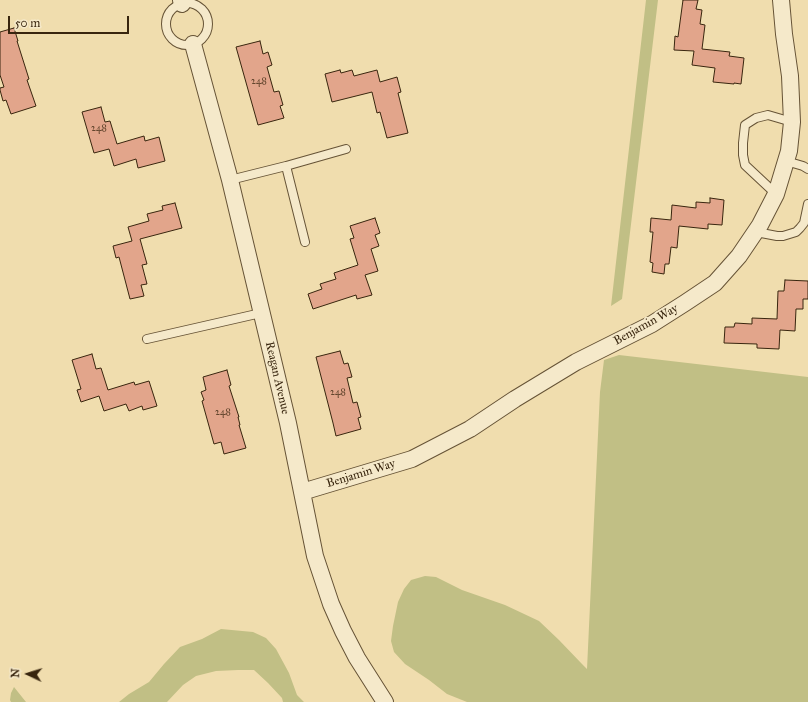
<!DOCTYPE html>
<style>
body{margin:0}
#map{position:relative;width:808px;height:702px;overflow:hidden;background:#f0ddae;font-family:"IM FELL Great Primer",serif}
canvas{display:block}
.north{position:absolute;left:8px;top:654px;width:40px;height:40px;-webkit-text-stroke:3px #f5e9ca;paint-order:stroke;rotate:274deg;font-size:11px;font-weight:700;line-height:16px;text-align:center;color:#38250e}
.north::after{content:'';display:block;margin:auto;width:14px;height:18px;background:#38250e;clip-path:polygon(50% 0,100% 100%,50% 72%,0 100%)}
.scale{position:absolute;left:8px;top:16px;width:121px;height:18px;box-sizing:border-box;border:2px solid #38250e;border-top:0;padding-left:5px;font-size:12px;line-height:14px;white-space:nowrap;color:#38250e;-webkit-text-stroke:3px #f5e9ca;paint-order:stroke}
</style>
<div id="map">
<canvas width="808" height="702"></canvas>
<div class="north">N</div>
<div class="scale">50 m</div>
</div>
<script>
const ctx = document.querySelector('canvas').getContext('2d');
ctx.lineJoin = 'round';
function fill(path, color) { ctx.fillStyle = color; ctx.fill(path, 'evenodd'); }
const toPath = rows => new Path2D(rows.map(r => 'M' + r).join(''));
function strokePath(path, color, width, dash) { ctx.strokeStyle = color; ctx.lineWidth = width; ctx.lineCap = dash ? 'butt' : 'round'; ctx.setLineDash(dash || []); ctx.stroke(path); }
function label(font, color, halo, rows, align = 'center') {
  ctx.font = font + ' "IM FELL Great Primer",serif'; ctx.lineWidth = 3.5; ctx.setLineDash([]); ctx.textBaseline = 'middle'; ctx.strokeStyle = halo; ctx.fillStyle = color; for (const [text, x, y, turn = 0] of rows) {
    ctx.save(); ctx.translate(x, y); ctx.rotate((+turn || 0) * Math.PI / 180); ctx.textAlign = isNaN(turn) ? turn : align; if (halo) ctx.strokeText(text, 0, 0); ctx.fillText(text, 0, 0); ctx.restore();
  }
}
fill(toPath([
 [646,0,658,0,622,299,611,306],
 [619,355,808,377,808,702,467,702,447,694,429,680,405,664,394,652,391,641,393,626,398,602,404,589,411,580,425,576,436,577,462,590,505,605,539,621,559,640,582,664,587,669,600,392,604,360],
 [221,629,253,632,266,638,276,649,289,673,297,695,304,702,283,702,282,698,268,683,254,670,238,670,216,671,196,676,183,685,167,702,119,702,129,694,149,682,164,664,180,647,202,639],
 [14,687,26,702,11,702,10,700,11,693]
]), '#c1bf85');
const building = toPath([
 [683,0,698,0,696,9,702,10,700,24,705,25,702,49,730,52,729,56,744,58,741,84,734,83,734,84,713,82,715,68,692,65,694,51,674,50,675,36,678,37,683,0],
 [14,28,18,41,17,41,29,79,27,80,36,106,11,114,6,100,3,101,0,90,0,88,4,87,0,75,0,32,14,28],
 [260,41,263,54,268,52,272,65,267,67,274,92,279,91,283,105,280,106,284,118,258,125,236,47,260,41],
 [340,70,341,73,352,70,354,76,377,70,380,82,397,77,401,92,398,93,408,133,387,138,380,112,377,113,372,92,332,102,325,74,340,70],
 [101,107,105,122,110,121,117,144,144,136,145,141,159,137,165,161,138,168,136,159,114,166,109,149,94,153,82,112,101,107],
 [710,198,724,200,722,225,708,224,708,229,679,226,677,248,671,247,669,264,665,264,664,274,652,272,653,263,650,262,653,232,650,232,651,218,671,220,672,205,696,208,696,202,710,203,710,198],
 [175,203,182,228,140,239,147,264,142,265,147,284,141,285,144,296,130,299,119,257,116,258,113,246,132,241,128,227,149,221,147,214,163,210,162,206,175,203],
 [375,218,380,233,375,235,379,246,371,249,378,271,365,275,372,295,357,299,356,295,313,309,308,294,322,289,320,284,336,279,334,273,358,265,350,239,354,238,350,226,375,218],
 [785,280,808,281,808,299,803,299,803,309,796,309,795,331,780,330,779,349,757,348,757,344,724,343,725,327,734,327,735,323,752,324,752,318,777,319,778,291,784,291,785,280],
 [340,351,344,364,348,363,352,377,347,378,353,403,357,402,361,417,358,418,361,429,336,436,333,423,316,357,340,351],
 [92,354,96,369,101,368,108,390,134,382,135,385,149,381,157,406,143,410,142,406,129,411,126,404,104,411,99,396,81,402,77,390,81,389,72,360,92,354],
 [227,370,231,385,229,386,239,417,238,417,240,425,239,425,246,448,224,454,221,442,214,444,202,401,204,400,201,392,206,390,203,377,227,370]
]);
fill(building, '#e2a58b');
strokePath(building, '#38250e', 1);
const service = toPath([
 '166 24a21 21 0 1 1 42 0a21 21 0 1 1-42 0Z',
 [786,161,803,166,808,169],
 [230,180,286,166],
 [776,194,745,165,743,155,743,143,745,125,756,118,768,115,792,122],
 [756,232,777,236,783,236,796,232,800,228,804,223,808,204],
 [305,242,286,166,346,149],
 [147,339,261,313]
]);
const minor = toPath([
 [181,0,182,4],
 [193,44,230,180,288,423,315,556,331,604,343,631,357,658,385,702],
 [302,492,412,459,470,429,515,399,576,362,652,324,685,303,715,283,739,256,760,225,776,194,789,151,792,122,790,76,784,34,781,0]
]);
strokePath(service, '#665336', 10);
strokePath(minor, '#665336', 18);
strokePath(service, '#f5e9ca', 8);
strokePath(minor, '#f5e9ca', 16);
label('10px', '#62452d', null, [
 ["248",259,82],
 ["248",99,129],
 ["248",338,393],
 ["248",223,413]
]);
label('12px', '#38250e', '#f5e9ca', [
 ["Benjamin Way",646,325,-29],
 ["Reagan Avenue",277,378,77],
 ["Benjamin Way",361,474,-17]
]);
</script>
